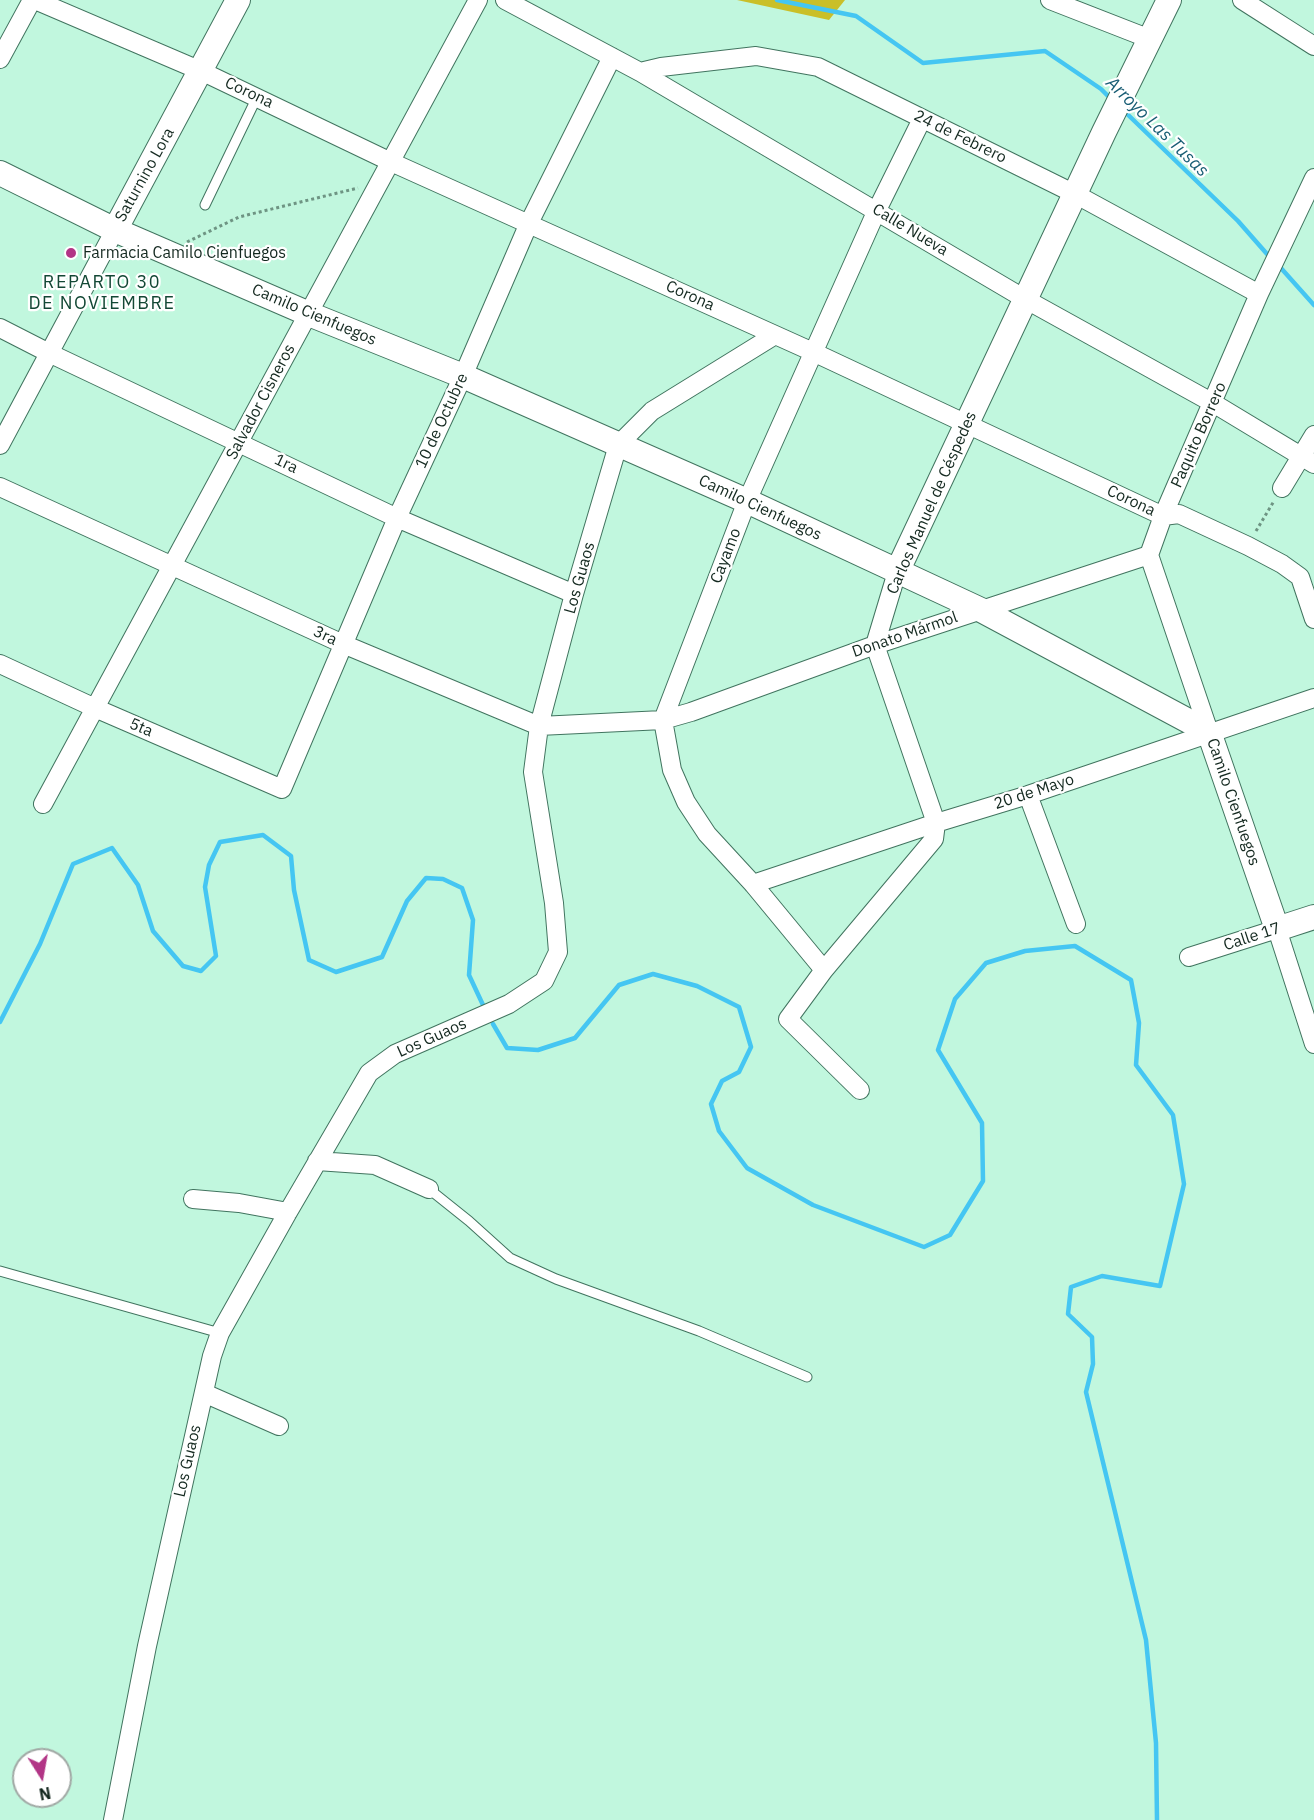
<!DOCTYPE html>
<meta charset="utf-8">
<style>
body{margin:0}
#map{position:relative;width:1314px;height:1820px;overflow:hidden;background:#c1f7de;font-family:"IBM Plex Sans",sans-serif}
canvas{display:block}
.north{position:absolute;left:12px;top:1748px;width:60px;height:60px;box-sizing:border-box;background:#fff;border:2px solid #a1a9a5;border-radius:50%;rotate:169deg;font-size:16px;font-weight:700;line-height:24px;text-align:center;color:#13281f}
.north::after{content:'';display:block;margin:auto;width:21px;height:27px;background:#b23586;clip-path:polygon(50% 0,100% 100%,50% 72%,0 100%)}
</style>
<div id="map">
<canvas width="1314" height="1820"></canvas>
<div class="north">N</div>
</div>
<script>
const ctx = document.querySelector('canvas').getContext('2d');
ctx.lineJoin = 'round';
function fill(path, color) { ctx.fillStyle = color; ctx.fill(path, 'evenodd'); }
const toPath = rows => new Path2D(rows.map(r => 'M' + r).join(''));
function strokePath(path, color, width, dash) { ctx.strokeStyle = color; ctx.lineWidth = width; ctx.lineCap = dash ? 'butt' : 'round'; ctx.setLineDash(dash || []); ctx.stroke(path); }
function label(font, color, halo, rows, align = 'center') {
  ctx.font = font + ' "IBM Plex Sans",sans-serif'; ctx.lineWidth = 4.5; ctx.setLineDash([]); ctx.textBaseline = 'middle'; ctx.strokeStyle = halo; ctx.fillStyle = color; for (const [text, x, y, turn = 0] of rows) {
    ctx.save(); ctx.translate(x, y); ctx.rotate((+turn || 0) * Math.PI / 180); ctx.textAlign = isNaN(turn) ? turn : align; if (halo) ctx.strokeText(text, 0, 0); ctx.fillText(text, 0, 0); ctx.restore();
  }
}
fill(toPath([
 [737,0,845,0,829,20]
]), '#cabf28');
strokePath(toPath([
 [777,0,856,16,923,63,1045,51,1101,89,1112,100],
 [1123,110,1238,221,1267,254],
 [1280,267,1314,305],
 [0,1022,40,944,73,864,112,848,138,885,153,931,183,966,201,971,216,956,205,887,209,865,220,842,263,835,291,856,294,890,309,960,336,972,382,957,407,901,426,878,443,879,462,888,473,920,469,975,483,1005],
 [493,1024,507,1048,538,1050,575,1038,619,985,653,974,697,986,739,1007,751,1047,739,1072,722,1081,711,1104,719,1131,747,1168,813,1205,924,1247,950,1235,983,1181,982,1123,938,1050,955,999,986,963,1025,951,1075,946,1131,980,1139,1023,1136,1065,1173,1115,1184,1184,1160,1286,1102,1276,1071,1287,1068,1314,1092,1337,1093,1364,1086,1392,1146,1640,1156,1743,1157,1820]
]), '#45c6f2', 4.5);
const lane = toPath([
 [205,205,257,97],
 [429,1189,469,1221,510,1258,556,1279,699,1331,807,1377],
 [0,1271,220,1333]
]);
const street = toPath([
 [35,0,201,71,391,162,813,352,1163,516,1179,514,1248,546,1282,564,1300,577,1314,619],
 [505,0,640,72,1025,299,1213,403,1314,464],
 [1050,0,1150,39],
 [1242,0,1314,46],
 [0,59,32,0],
 [640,72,661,67,756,56,818,67,1075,194,1259,294],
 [0,328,49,353,397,518,574,594],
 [0,445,115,230],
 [0,487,343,644,539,726,663,720,691,712,875,645,1149,555],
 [1282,488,1314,435],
 [0,664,95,708,282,789,397,518,463,376,529,223,612,57],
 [1209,732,1149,555,1163,516,1259,294,1314,178],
 [1028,795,1076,924],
 [43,804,478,0],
 [753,884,936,823,1028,795,1314,698],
 [1189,957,1277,929,1314,1044],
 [824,970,753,884,707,834,686,802,672,770,663,720,747,501,877,210,922,119],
 [860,1090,788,1019,824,970,934,839,936,823,875,645,897,572],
 [317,1161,375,1165,429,1189],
 [193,1199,239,1203,288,1212],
 [204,1393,279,1426],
 [113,1820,147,1646,212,1356,220,1333,288,1212,369,1073,395,1054,509,1004,544,981,558,952,554,903,533,772,539,726,574,594,618,445,652,411,775,335]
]);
const secondary = toPath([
 [0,173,115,230,309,314,463,376,747,501,981,610,1209,732,1277,929,1314,917],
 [115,230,238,0],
 [897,572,1104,132,1169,0]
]);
strokePath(lane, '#41745f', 11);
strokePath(street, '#41745f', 20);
strokePath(secondary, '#41745f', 26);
strokePath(toPath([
 [187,242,239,217,358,188],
 [1256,531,1274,501]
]), '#6e9483', 3, [3, 3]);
strokePath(lane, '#fff', 9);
strokePath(street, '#fff', 18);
strokePath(secondary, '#fff', 24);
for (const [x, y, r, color] of [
 [71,253,6,"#b23586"]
]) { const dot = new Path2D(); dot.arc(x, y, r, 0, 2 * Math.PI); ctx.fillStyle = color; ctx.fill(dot); strokePath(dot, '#fff', 2); }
label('16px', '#13281f', '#fff', [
 ["Corona",249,93,25],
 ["24 de Febrero",960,137,26],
 ["Saturnino Lora",145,175,-61],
 ["Calle Nueva",910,230,31],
 ["Corona",690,296,24],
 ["Camilo Cienfuegos",314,315,23],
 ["Salvador Cisneros",261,402,-62],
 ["10 de Octubre",442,421,-65],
 ["Paquito Borrero",1199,435,-66],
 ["1ra",286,464,26],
 ["Corona",1131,501,25],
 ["Carlos Manuel de Céspedes",932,503,-66],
 ["Camilo Cienfuegos",760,508,25],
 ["Cayamo",726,556,-69],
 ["Los Guaos",580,578,-74],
 ["Donato Mármol",905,635,-19],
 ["3ra",325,636,25],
 ["5ta",141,728,23],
 ["20 de Mayo",1034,792,-18],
 ["Camilo Cienfuegos",1233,802,71],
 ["Calle 17",1252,937,-18],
 ["Los Guaos",432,1038,-24],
 ["Los Guaos",188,1461,-77]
]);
label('16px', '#13281f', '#fff', [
 ["Farmacia Camilo Cienfuegos",83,253]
], 'left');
label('italic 18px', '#185d74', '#fff', [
 ["Arroyo Las Tusas",1157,127,44]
]);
ctx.letterSpacing = '1.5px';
label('18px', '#134835', '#fff', [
 ["REPARTO 30",102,283],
 ["DE NOVIEMBRE",102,304]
]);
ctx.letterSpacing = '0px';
</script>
